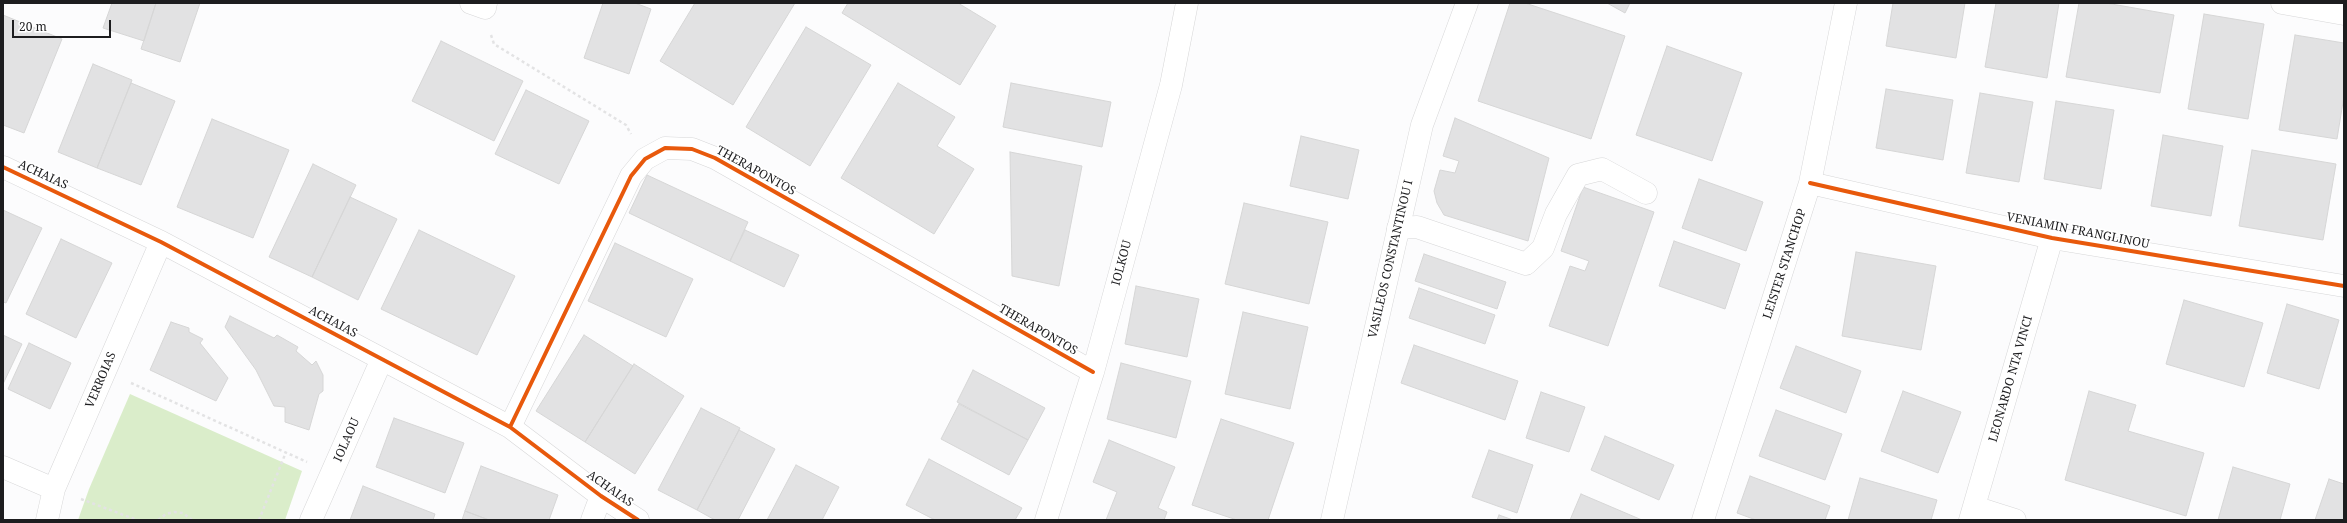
<!DOCTYPE html>
<style>
body{margin:0}
#map{position:relative;width:2347px;height:523px;overflow:hidden;background:#fcfcfd;font-family:"Noto Serif",serif}
canvas{display:block}
.frame{position:absolute;inset:0;border:4px solid #1d1d1f;pointer-events:none}
.scale{position:absolute;left:12px;top:20px;width:99px;height:18px;box-sizing:border-box;border:2px solid #1d1d1f;border-top:0;padding-left:5px;font-size:12px;line-height:14px;white-space:nowrap;color:#1d1d1f;-webkit-text-stroke:3px #fff;paint-order:stroke}
</style>
<div id="map">
<canvas width="2347" height="523"></canvas>
<div class="frame"></div>
<div class="scale">20 m</div>
</div>
<script>
const ctx = document.querySelector('canvas').getContext('2d');
ctx.lineJoin = 'round';
function fill(path, color) { ctx.fillStyle = color; ctx.fill(path, 'evenodd'); }
const toPath = rows => new Path2D(rows.map(r => 'M' + r).join(''));
function strokePath(path, color, width, dash) { ctx.strokeStyle = color; ctx.lineWidth = width; ctx.lineCap = dash ? 'butt' : 'round'; ctx.setLineDash(dash || []); ctx.stroke(path); }
function label(font, color, halo, rows, align = 'center') {
  ctx.font = font + ' "Noto Serif",serif'; ctx.lineWidth = 3.5; ctx.setLineDash([]); ctx.textBaseline = 'middle'; ctx.strokeStyle = halo; ctx.fillStyle = color; for (const [text, x, y, turn = 0] of rows) {
    ctx.save(); ctx.translate(x, y); ctx.rotate((+turn || 0) * Math.PI / 180); ctx.textAlign = isNaN(turn) ? turn : align; if (halo) ctx.strokeText(text, 0, 0); ctx.fillText(text, 0, 0); ctx.restore();
  }
}
fill(toPath([
 [130,394,302,471,285,520,78,520,89,489]
]), '#daedca');
const building = toPath([
 [112,3,156,3,144,41,103,28,112,3],
 [156,3,200,3,180,62,141,49,156,3],
 [603,3,635,3,651,9,629,74,584,58,603,3],
 [695,3,795,3,733,105,660,61,695,3],
 [848,3,958,3,996,26,960,85,842,13,848,3],
 [1510,3,1525,3,1625,36,1591,139,1478,101,1510,3],
 [1607,3,1630,3,1625,13,1607,3],
 [1893,3,1965,3,1956,58,1886,46,1893,3],
 [1996,3,2059,3,2047,78,1985,67,1996,3],
 [2079,3,2106,3,2174,15,2160,93,2066,77,2079,3],
 [2204,14,2264,24,2248,119,2188,109,2204,14],
 [3,15,62,39,24,133,3,125,3,15],
 [806,27,871,65,810,166,746,127,806,27],
 [2295,35,2344,43,2344,96,2337,139,2279,130,2295,35],
 [441,41,523,81,494,141,412,101,441,41],
 [1667,46,1742,73,1712,161,1636,135,1667,46],
 [93,64,132,80,97,168,58,152,93,64],
 [131,83,175,101,141,185,97,168,131,83],
 [898,83,955,117,937,146,974,169,934,234,841,178,898,83],
 [1011,83,1111,102,1102,147,1003,127,1011,83],
 [1886,89,1953,100,1943,160,1876,148,1886,89],
 [526,90,589,121,559,184,495,154,526,90],
 [1980,93,2033,102,2019,182,1966,173,1980,93],
 [2056,101,2114,110,2101,189,2044,179,2056,101],
 [1455,118,1549,158,1528,241,1444,215,1437,203,1434,191,1440,170,1455,173,1459,161,1443,156,1455,118],
 [212,119,289,150,253,238,177,207,212,119],
 [2163,135,2223,146,2211,216,2151,206,2163,135],
 [1301,136,1359,150,1348,199,1290,186,1301,136],
 [2252,150,2336,164,2323,240,2239,226,2252,150],
 [1010,152,1082,166,1059,286,1012,276,1010,152],
 [313,164,356,185,312,277,269,257,313,164],
 [647,175,748,222,730,261,629,213,647,175],
 [1699,179,1763,202,1746,251,1682,228,1699,179],
 [1583,187,1654,212,1608,346,1549,326,1570,266,1585,271,1589,261,1561,251,1583,187],
 [350,197,397,219,358,300,312,277,350,197],
 [1244,203,1328,222,1309,304,1225,284,1244,203],
 [3,210,42,228,6,303,3,302,3,210],
 [419,230,515,276,477,355,381,309,419,230],
 [745,230,799,255,784,287,730,261,745,230],
 [61,239,112,263,76,338,26,314,61,239],
 [1674,241,1740,264,1725,309,1659,286,1674,241],
 [615,243,693,279,666,337,588,301,615,243],
 [1856,252,1936,266,1921,350,1842,336,1856,252],
 [1424,254,1506,282,1497,309,1415,281,1424,254],
 [1136,286,1199,299,1187,357,1125,344,1136,286],
 [1419,288,1495,315,1485,344,1409,318,1419,288],
 [2184,300,2263,323,2244,387,2166,364,2184,300],
 [2287,304,2339,320,2319,389,2267,373,2287,304],
 [1243,312,1308,327,1290,409,1225,394,1243,312],
 [230,316,274,338,277,335,298,347,296,351,312,365,316,361,323,375,323,391,319,394,309,430,285,422,285,407,274,406,256,370,225,327,230,316],
 [171,322,189,328,189,332,203,339,200,343,228,378,216,401,150,370,171,322],
 [3,335,22,344,3,384,3,335],
 [584,335,633,366,585,442,536,411,584,335],
 [29,343,71,363,50,409,8,389,29,343],
 [1414,345,1518,381,1505,420,1401,383,1414,345],
 [1796,346,1861,371,1846,413,1780,388,1796,346],
 [1121,363,1191,381,1176,438,1107,419,1121,363],
 [634,364,684,396,635,474,585,442,634,364],
 [973,370,1045,408,1028,440,957,402,973,370],
 [1903,391,1961,412,1938,473,1881,451,1903,391],
 [2089,391,2136,405,2128,431,2204,453,2186,516,2065,480,2089,391],
 [1541,392,1585,407,1569,452,1526,438,1541,392],
 [959,404,1028,440,1009,475,941,439,959,404],
 [701,408,740,428,697,510,658,490,701,408],
 [1776,410,1842,434,1825,480,1759,456,1776,410],
 [394,418,464,443,445,493,376,467,394,418],
 [1221,419,1294,443,1268,520,1237,520,1192,505,1221,419],
 [739,430,775,449,738,520,715,520,697,510,739,430],
 [1605,436,1674,465,1659,500,1591,470,1605,436],
 [1109,440,1175,467,1158,508,1167,512,1164,520,1106,520,1117,492,1093,482,1109,440],
 [1489,450,1533,465,1517,513,1472,497,1489,450],
 [929,459,1022,508,1015,520,935,520,906,505,929,459],
 [796,465,839,487,822,520,767,520,796,465],
 [481,466,558,495,549,520,489,520,465,511,481,466],
 [2233,467,2290,484,2280,520,2218,520,2233,467],
 [1750,476,1830,506,1825,520,1756,520,1737,513,1750,476],
 [1860,478,1937,500,1931,520,1848,520,1860,478],
 [2329,479,2344,484,2344,520,2315,520,2329,479],
 [363,486,435,514,433,520,350,520,363,486],
 [1581,494,1642,520,1570,520,1581,494],
 [465,511,489,520,462,520,465,511],
 [1499,515,1513,520,1497,520,1499,515]
]);
fill(building, '#e2e2e3');
strokePath(building, '#d6d6d6', 1);
const minor = toPath([
 [471,3,485,8,486,3],
 [2282,3,2344,14],
 [3,167,161,242,510,427,601,496,638,520],
 [1810,183,2052,238,2344,286],
 [1398,228,1417,227,1526,264,1543,248,1556,214,1578,175,1602,169,1646,193],
 [510,427,631,176,645,159,665,148,692,149,715,158,1093,372],
 [3,467,54,489],
 [1974,507,2015,520],
 [47,520,54,489,161,242],
 [311,520,382,359],
 [592,520,601,496],
 [1046,520,1093,372,1171,85,1187,3],
 [1703,520,1810,183,1846,3],
 [1970,520,2052,238]
]);
const major = toPath([
 [1332,520,1422,125,1467,3]
]);
strokePath(minor, '#d7d7d8', 23);
strokePath(major, '#d7d7d8', 23);
strokePath(toPath([
 [491,35,494,44,626,125,631,134],
 [131,383,307,462],
 [81,499,137,520],
 [158,520,166,514,174,512,183,513,192,520],
 [259,520,286,452]
]), '#e3e3e4', 2.5, [3, 3]);
strokePath(minor, '#fff', 22);
strokePath(major, '#fff', 22);
strokePath(toPath([
 [3,167,161,242,510,427,601,496,638,520],
 [1810,183,2052,238,2344,286],
 [510,427,631,176,645,159,665,148,692,149,715,158,1093,372]
]), '#e8590c', 4);
label('12px', '#1d1d1f', '#fff', [
 ["THERAPONTOS",756,171,29],
 ["ACHAIAS",43,175,25],
 ["VENIAMIN FRANGLINOU",2078,231,11],
 ["VASILEOS CONSTANTINOU I",1391,259,-77],
 ["IOLKOU",1122,263,-75],
 ["LEISTER STANCHOP",1785,264,-72],
 ["ACHAIAS",333,322,28],
 ["THERAPONTOS",1038,330,30],
 ["LEONARDO NTA VINCI",2011,379,-74],
 ["VERROIAS",101,380,-67],
 ["IOLAOU",347,440,-66],
 ["ACHAIAS",610,489,35]
]);
</script>
